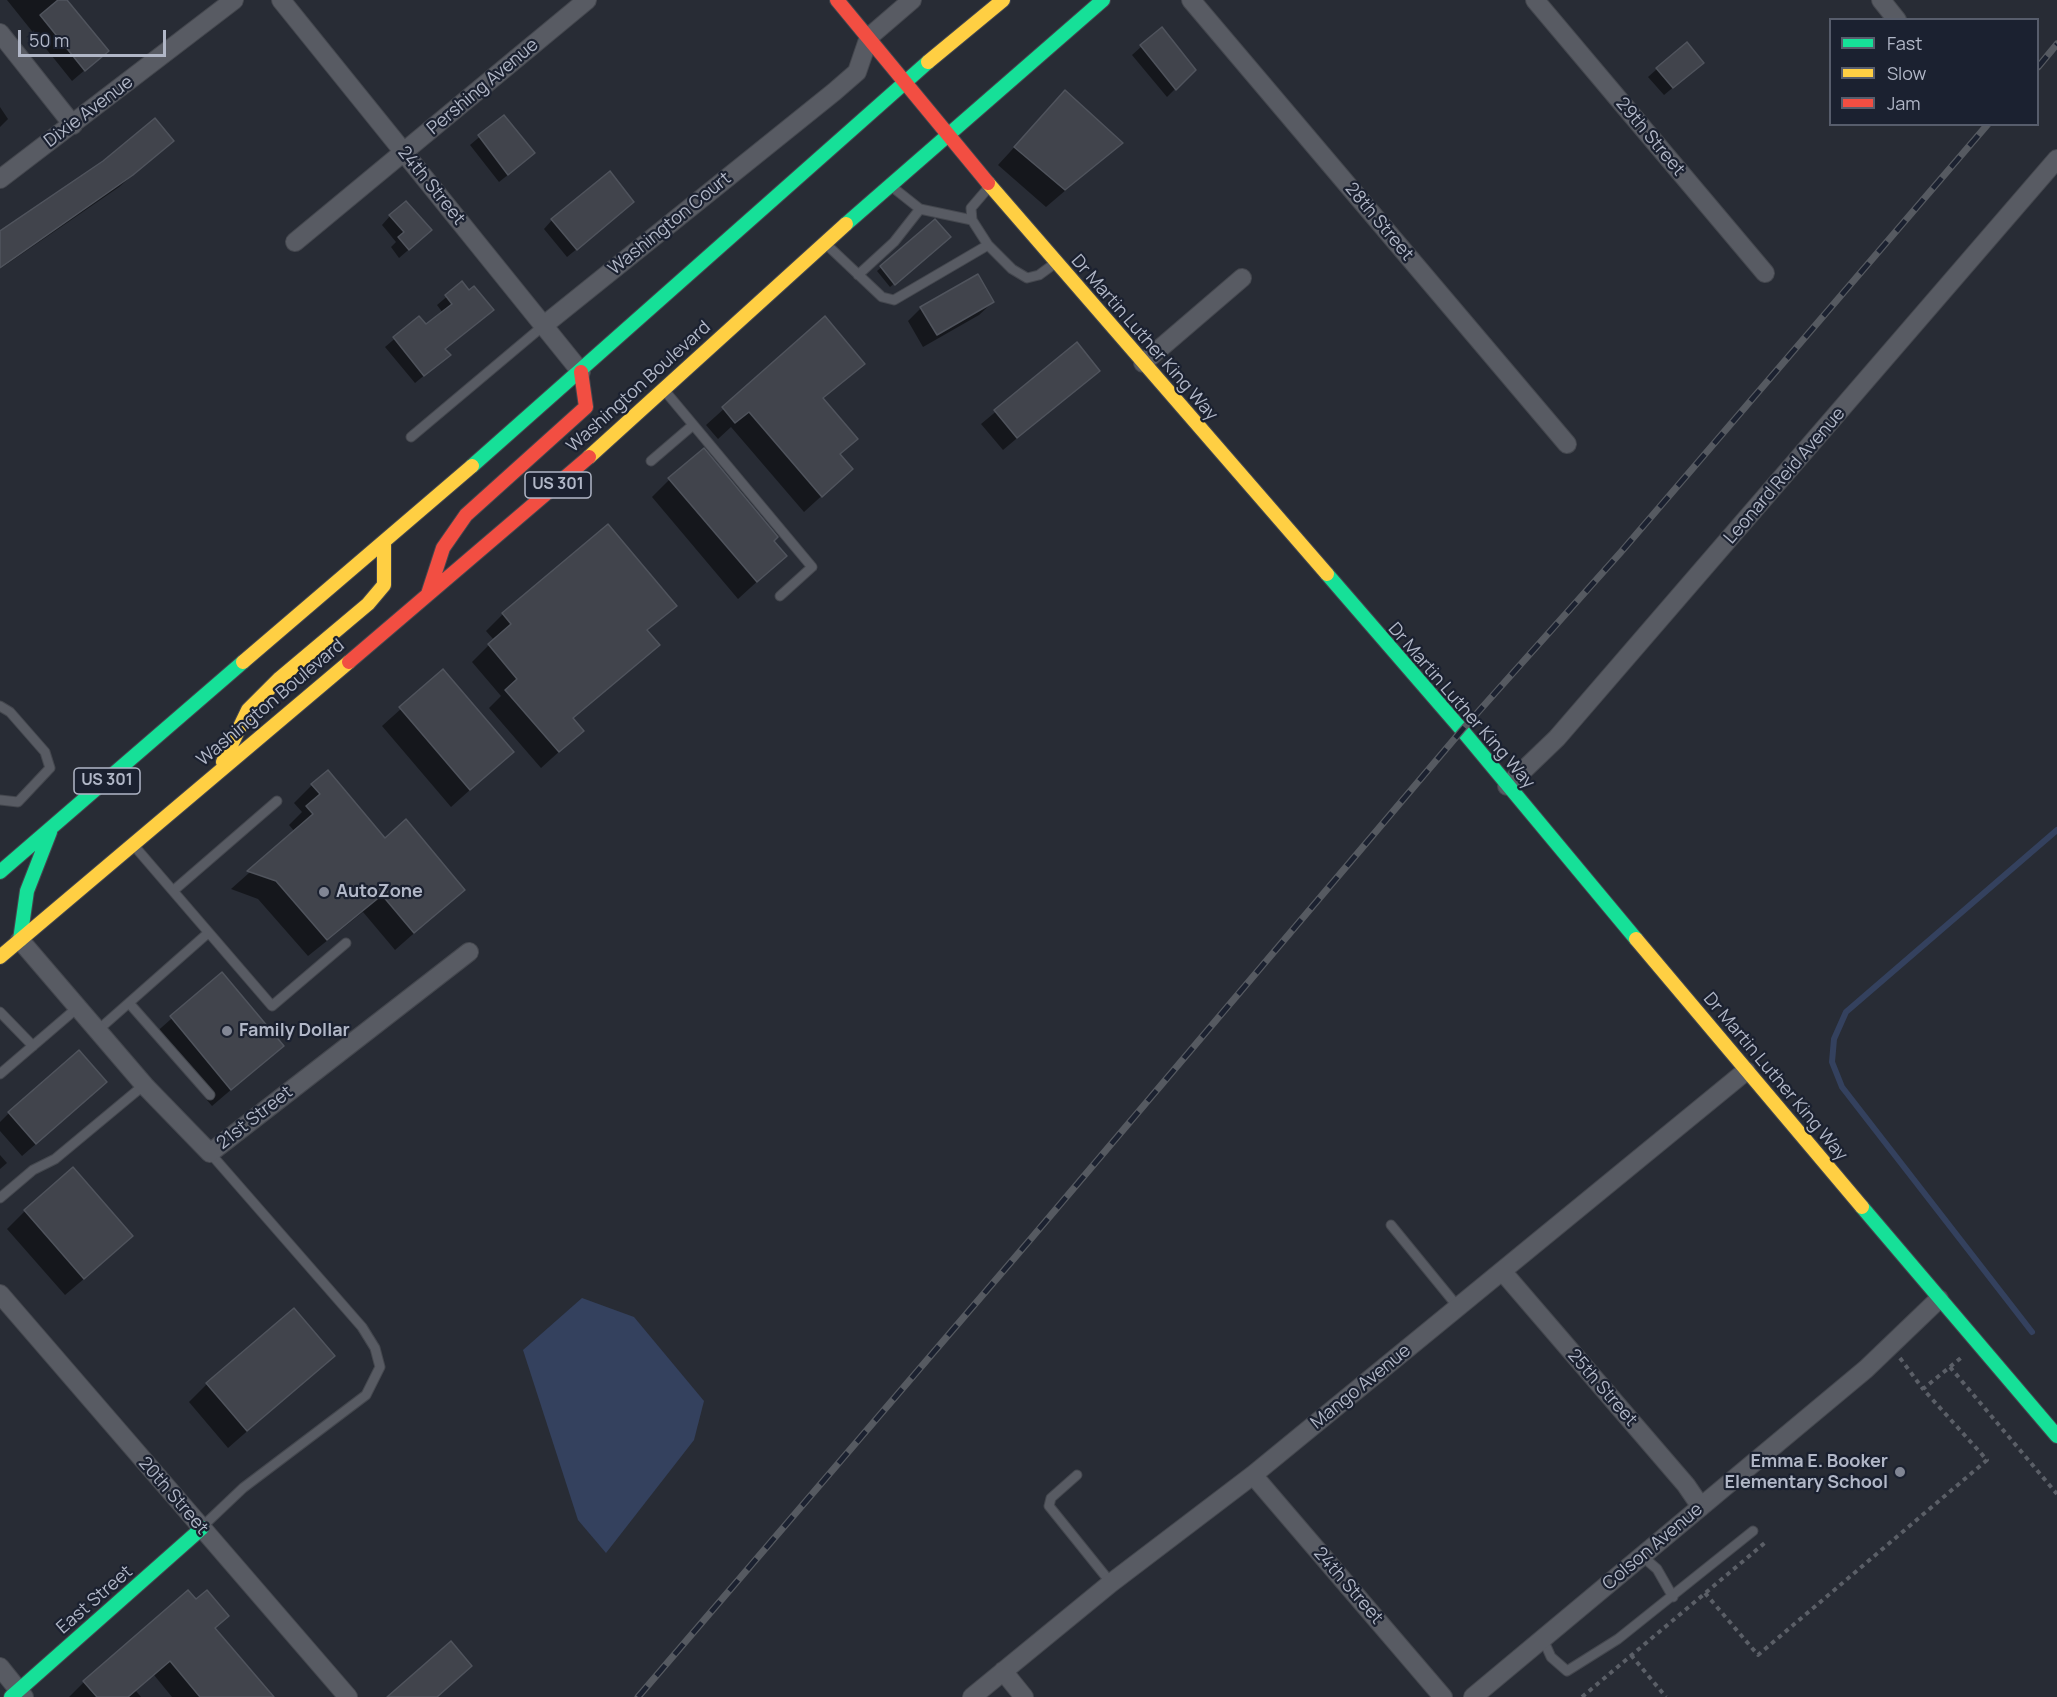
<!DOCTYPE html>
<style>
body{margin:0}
#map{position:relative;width:2057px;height:1697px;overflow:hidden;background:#282c35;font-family:Manrope,sans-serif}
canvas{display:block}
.legend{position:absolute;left:1829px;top:18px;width:210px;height:108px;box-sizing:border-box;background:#1b2130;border:2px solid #575d6c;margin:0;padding:8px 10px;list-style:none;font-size:18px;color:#b1b7c7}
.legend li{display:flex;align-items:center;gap:12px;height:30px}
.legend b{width:30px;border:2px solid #575d6c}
.scale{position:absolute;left:18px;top:30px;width:148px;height:27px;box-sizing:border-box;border:3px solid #b1b7c7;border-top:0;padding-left:8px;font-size:18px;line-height:21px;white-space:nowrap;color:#b1b7c7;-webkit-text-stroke:4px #1b2130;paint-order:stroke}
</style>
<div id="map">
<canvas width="2057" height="1697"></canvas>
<ul class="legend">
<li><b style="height:8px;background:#16e098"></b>Fast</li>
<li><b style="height:8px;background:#ffcf43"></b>Slow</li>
<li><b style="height:8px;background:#f24e42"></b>Jam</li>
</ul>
<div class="scale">50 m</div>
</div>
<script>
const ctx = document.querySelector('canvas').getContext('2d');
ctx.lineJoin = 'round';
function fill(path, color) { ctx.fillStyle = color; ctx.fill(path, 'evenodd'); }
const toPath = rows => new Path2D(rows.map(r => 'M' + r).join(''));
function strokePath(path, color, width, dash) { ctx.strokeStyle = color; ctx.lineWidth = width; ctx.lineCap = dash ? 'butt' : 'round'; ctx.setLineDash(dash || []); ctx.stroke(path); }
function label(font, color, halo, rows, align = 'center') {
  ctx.font = font + ' Manrope,sans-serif'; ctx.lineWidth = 4.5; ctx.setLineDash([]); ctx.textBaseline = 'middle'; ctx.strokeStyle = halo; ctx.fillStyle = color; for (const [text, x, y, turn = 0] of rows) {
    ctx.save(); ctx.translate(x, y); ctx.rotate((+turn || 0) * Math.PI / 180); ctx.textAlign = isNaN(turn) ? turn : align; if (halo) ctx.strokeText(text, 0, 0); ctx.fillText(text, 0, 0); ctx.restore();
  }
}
fill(toPath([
 [582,1298,634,1317,704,1401,694,1440,606,1553,578,1520,523,1350]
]), '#34415e');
fill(toPath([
 [7,0,66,0,107,51,72,81],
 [1161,29,1194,70,1167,97,1132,55],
 [1657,69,1693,71,1664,95,1648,77],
 [1065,92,1121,143,1046,207,998,165],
 [0,107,8,119,0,127],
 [503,117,524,162,499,182,470,145],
 [172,141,119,187,0,269,0,233],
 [624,210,567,257,544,229,552,220],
 [390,216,421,239,399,258,391,247,396,242,382,225],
 [935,221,945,241,890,287,877,271],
 [462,284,483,318,444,350,449,355,415,383,385,347,419,318,426,326,443,313,437,305],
 [993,302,979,315,923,347,908,321,921,308],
 [825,318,862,364,822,400,856,439,839,455,851,469,804,512,731,427,718,439,706,425],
 [1077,344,1098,370,1003,450,981,424],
 [670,479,772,541,785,556,738,599,652,497],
 [674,605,646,632,658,645,572,719,582,731,541,768,489,708,501,696,472,662,494,640,486,631,503,614],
 [443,671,512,752,451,807,382,726],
 [312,785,385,840,463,890,395,950,363,912,308,956,258,899,231,889,295,832,289,825,302,812,294,803],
 [222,974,282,1046,212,1106,153,1035],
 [92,1095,22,1156,0,1131,0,1122,9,1113],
 [0,1155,7,1163,0,1169],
 [25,1211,113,1254,65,1295,7,1229],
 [333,1356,228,1448,189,1402,207,1384],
 [196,1601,227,1616,214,1629,272,1697,172,1697,154,1675,136,1691,141,1697,69,1697,84,1682]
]), '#0007');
strokePath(toPath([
 [2032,1332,1842,1087,1832,1062,1834,1039,1846,1012,2057,830]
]), '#34415e', 6);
const building = toPath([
 [58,0,67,0,109,51,85,71,40,15,58,0],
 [1162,27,1196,70,1176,90,1140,45,1162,27],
 [1687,42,1704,63,1673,88,1656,68,1687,42],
 [1065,90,1123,143,1065,190,1014,147,1065,90],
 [504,115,535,153,508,175,478,135,504,115],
 [155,118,174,141,133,175,0,268,0,231,103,161,155,118],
 [610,171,634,202,577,250,551,219,610,171],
 [406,201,432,230,409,250,398,237,404,232,389,215,406,201],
 [935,219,951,237,895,285,880,266,935,219],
 [978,274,994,302,937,335,920,307,978,274],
 [462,281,469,290,474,286,494,310,445,349,451,355,424,376,393,337,419,316,426,324,452,304,445,295,462,281],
 [825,316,865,364,823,398,858,439,840,454,853,469,822,497,749,412,735,423,722,407,825,316],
 [1077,342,1100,371,1017,438,994,410,1077,342],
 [704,448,778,537,774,541,787,556,757,582,668,478,704,448],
 [608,524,677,606,647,630,660,645,573,718,584,731,559,752,505,690,517,679,488,644,511,624,502,613,608,524],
 [443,669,514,752,470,790,399,707,443,669],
 [328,770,385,838,406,819,465,890,414,933,382,895,327,940,276,881,247,871,313,814,306,806,320,794,311,784,328,770],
 [222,972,284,1046,231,1090,170,1016,222,972],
 [79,1050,107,1082,36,1144,8,1112,79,1050],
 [73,1167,133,1236,84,1279,24,1210,73,1167],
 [294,1308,335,1356,247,1431,206,1383,294,1308],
 [188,1590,196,1599,207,1590,229,1616,215,1628,274,1697,200,1697,170,1661,128,1697,97,1697,83,1681,188,1590],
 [451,1641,472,1666,437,1697,387,1697,451,1641]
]);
fill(building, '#41444c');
strokePath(building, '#50545d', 1.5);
const lane = toPath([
 [891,186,920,209,972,220],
 [989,187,971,208,972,220,988,245,1012,269,1027,278,1039,275,1054,264],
 [827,245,882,297,894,300,988,245],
 [858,275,894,242,920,209],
 [665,391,812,567,780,596],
 [411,437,543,326],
 [651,461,693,425],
 [0,706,10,712,45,752,50,768,18,802,0,800],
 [136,848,272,1006,346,943],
 [173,891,277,801],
 [129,1003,210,1095],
 [0,1012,33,1046],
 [97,1031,208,933],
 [0,1074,77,1008],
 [0,1198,33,1170,55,1159,144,1085],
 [1391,1225,1458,1307],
 [1077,1475,1051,1498,1049,1506,1111,1583],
 [203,1526,243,1488,366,1395,380,1367,375,1348,362,1327,210,1153],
 [1642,1556,1657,1569,1673,1597],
 [1543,1639,1551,1657,1567,1671,1618,1639,1753,1531]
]);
const street = toPath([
 [281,0,581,372],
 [1191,0,1567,444],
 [1535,0,1765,273],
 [1881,0,1897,20],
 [0,33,73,125],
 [0,179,234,0],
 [295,242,587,0],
 [543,326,834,92,857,72,869,37,912,0],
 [1143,363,1242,278],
 [1507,786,1557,738,2057,159],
 [20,940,146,1087,210,1153,469,952],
 [1502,1271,1686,1485,1701,1507],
 [0,1294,348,1697],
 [1253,1475,1443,1697],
 [0,1667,24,1697],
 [1003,1671,1024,1697],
 [972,1697,1111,1583,1253,1475,1746,1071],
 [1473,1697,1866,1369,1939,1299]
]);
const fast = toPath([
 [846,224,1103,0],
 [472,466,928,62],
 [1327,574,1462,730,1636,939],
 [0,872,243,662],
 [20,940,27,891,50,832],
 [1862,1207,2057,1436],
 [11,1697,202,1528]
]);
const slow = toPath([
 [928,62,1003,0],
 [988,183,1327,574],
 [589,457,846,224],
 [243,662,472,466],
 [223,762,248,710,280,678,368,604,384,585,384,542],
 [1636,939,1862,1207],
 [0,957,349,662]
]);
const jam = toPath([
 [837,0,988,183],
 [428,594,443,548,466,515,586,407,581,372],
 [349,662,589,457]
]);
strokePath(lane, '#44474e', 11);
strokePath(street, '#44474e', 20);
strokePath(fast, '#44474e', 16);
strokePath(slow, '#44474e', 16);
strokePath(jam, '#44474e', 16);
strokePath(toPath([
 [1900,1358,1923,1389],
 [1950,1367,2057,1494],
 [1705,1593,1758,1655,1987,1460,1923,1389,1962,1357],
 [1631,1655,1666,1697],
 [1582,1697,1767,1541]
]), '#5b5f67', 4, [4.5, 4.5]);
strokePath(lane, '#585b63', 9);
strokePath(street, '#585b63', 18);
strokePath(fast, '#16e098', 14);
strokePath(slow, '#ffcf43', 14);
strokePath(jam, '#f24e42', 14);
const rail = toPath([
 [2038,67,2057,44],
 [638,1697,1029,1241,1462,730,1621,552,1988,124]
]);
strokePath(rail, '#565a61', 7);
strokePath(rail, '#1b2130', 4.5, [14]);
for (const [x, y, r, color] of [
 [324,892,6,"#818694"],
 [227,1031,6,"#818694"],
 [1900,1472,6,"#818694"]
]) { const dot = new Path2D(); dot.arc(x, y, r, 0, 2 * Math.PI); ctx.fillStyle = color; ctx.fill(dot); strokePath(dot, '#1b2130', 2); }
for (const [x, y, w] of [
 [558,485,66],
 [107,781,66]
]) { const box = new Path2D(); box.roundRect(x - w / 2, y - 13, w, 26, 4.5); ctx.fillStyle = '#1b2130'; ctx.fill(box); strokePath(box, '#b1b7c7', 1.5); }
label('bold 16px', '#b1b7c7', null, [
 ["US 301",558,485],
 ["US 301",107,781]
]);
label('18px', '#b1b7c7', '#1b2130', [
 ["Pershing Avenue",483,87,-40],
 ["Dixie Avenue",89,112,-37],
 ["29th Street",1650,137,50],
 ["24th Street",431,186,51],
 ["28th Street",1379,222,50],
 ["Washington Court",670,224,-39],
 ["Dr Martin Luther King Way",1144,338,49],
 ["Washington Boulevard",639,387,-42],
 ["Leonard Reid Avenue",1785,476,-49],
 ["Washington Boulevard",271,703,-40],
 ["Dr Martin Luther King Way",1461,706,49],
 ["Dr Martin Luther King Way",1775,1077,50],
 ["21st Street",255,1118,-38],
 ["Mango Avenue",1361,1387,-39],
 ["25th Street",1602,1388,49],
 ["20th Street",173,1496,49],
 ["Colson Avenue",1653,1547,-40],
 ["24th Street",1348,1586,49],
 ["East Street",95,1600,-41]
]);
label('bold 18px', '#b1b7c7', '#1b2130', [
 ["AutoZone",336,892],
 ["Family Dollar",239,1031],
 ["Emma E. Booker",1888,1462,"right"],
 ["Elementary School",1888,1483,"right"]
], 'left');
</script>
